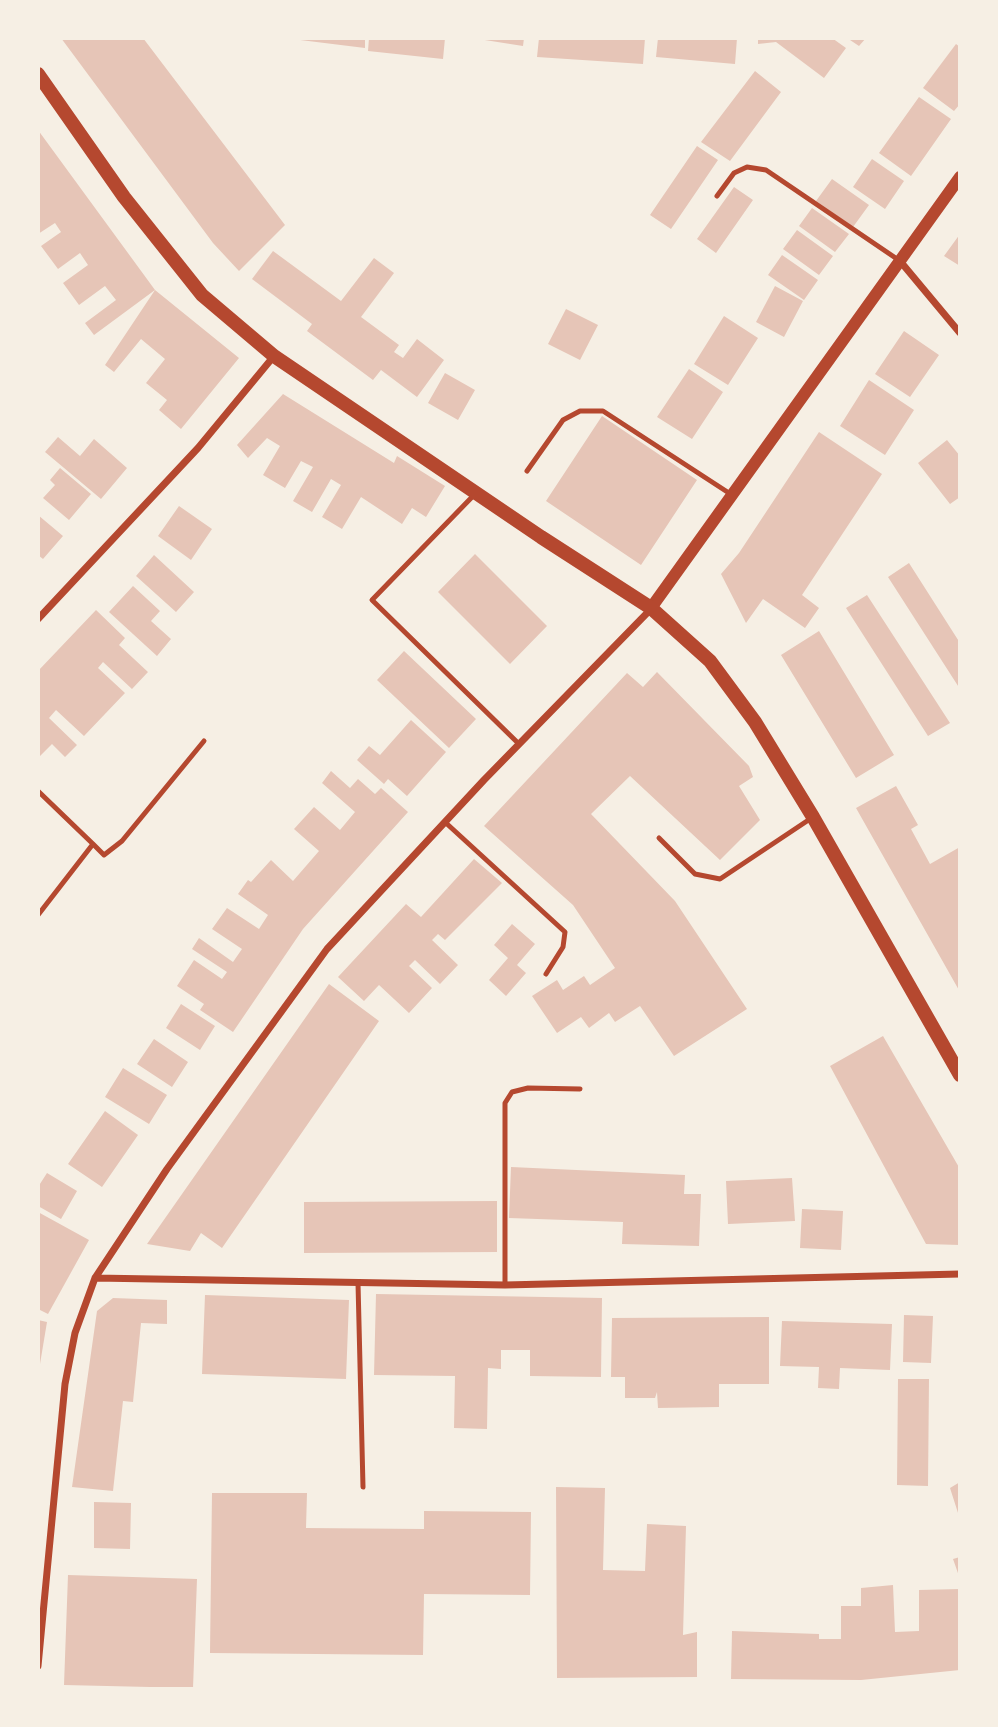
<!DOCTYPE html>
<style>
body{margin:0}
#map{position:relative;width:998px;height:1727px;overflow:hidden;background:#f6efe4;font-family:Ubuntu,sans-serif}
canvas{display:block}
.frame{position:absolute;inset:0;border:40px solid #f6efe4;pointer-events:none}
</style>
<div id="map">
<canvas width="998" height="1727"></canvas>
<div class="frame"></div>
</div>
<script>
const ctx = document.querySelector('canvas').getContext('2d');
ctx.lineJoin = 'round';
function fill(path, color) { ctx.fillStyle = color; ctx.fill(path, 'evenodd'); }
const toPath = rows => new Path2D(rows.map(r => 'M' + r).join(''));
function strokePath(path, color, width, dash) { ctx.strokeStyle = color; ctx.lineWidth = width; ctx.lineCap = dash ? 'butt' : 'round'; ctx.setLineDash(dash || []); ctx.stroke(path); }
fill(toPath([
 [61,38,143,38,285,225,239,271,213,243],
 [284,38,365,38,365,48],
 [369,38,445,38,443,59,368,51],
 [472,38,524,38,523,46],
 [539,38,645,38,643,64,537,57],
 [658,38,737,38,735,64,656,57],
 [758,38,832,38,846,48,824,78,776,42,758,44],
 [847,38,866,38,859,46],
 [956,44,960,47,960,104,954,111,923,88],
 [755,71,781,92,730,161,701,142],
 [919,97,951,119,911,176,879,153],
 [38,130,155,290,239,358,181,429,159,410,167,400,146,383,165,359,141,339,114,372,105,365,155,290,94,335,85,323,116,300,105,286,79,305,63,283,88,265,80,253,58,269,41,246,61,232,55,223,38,234],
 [697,146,718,160,671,229,650,215],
 [872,159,904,181,885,209,853,187],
 [832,179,869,205,853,227,816,201],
 [734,187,753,200,716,253,697,239],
 [812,208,849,234,835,252,799,226],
 [797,230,833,256,819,275,783,249],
 [960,234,960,266,944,256],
 [273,251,341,301,374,258,394,273,361,317,399,345,394,352,403,358,417,339,444,360,417,397,381,370,373,380,307,331,312,324,252,279],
 [782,255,818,280,804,300,768,275],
 [775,286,803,301,784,337,756,322],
 [566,309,598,325,580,360,548,344],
 [724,316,758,338,728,385,694,364],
 [904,331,939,355,910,397,875,374],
 [689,369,723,392,692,439,657,417],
 [445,373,475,390,458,420,428,403],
 [869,380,914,410,885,455,840,426],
 [283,394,394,463,397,456,445,486,426,517,412,508,402,524,361,497,342,529,322,517,341,485,331,479,312,512,293,501,313,467,301,461,285,488,263,475,280,446,267,438,248,458,237,445],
 [602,416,697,480,641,565,546,501],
 [819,432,882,474,802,595,819,608,805,628,763,599,746,623,721,574,739,553],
 [58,437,80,456,94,439,127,468,101,499,45,452],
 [947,440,960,456,960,497,950,504,918,463],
 [60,468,91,494,69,520,43,498,55,485,50,480],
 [179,506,212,529,191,560,158,536],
 [38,515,63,536,43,559,38,555],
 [475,554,547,626,510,664,438,592],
 [154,555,194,592,176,612,136,576],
 [909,563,960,643,960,689,888,577],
 [133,586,160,611,151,621,171,639,157,656,109,612],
 [867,595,950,723,928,736,846,608],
 [96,610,125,638,119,645,148,672,132,689,103,662,98,668,125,693,84,736,56,710,49,718,77,745,65,757,52,744,38,758,38,671],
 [819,631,894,755,856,778,781,655],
 [404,651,476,719,449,748,377,680],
 [657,672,749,766,753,777,739,786,760,820,720,860,630,776,591,814,675,901,747,1009,674,1056,640,1006,615,1022,609,1013,589,1028,581,1017,557,1033,532,996,557,980,563,990,584,976,590,985,615,968,573,905,484,826,627,673,643,687],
 [411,720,446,752,407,796,388,779,384,784,357,760,369,746,380,755],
 [331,771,350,788,358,779,375,794,381,788,408,812,303,929,233,1032,200,1010,204,1004,177,986,194,960,222,979,227,972,192,949,199,938,233,962,242,949,212,929,227,908,259,929,268,915,238,894,248,880,251,882,271,860,293,881,319,851,294,829,314,807,340,830,355,812,322,783],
 [896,786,918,825,911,829,930,864,960,847,960,992,856,808],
 [474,859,502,883,445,940,438,934,432,940,458,965,440,984,415,960,409,966,432,988,409,1013,379,985,364,1001,338,977,406,904,421,917],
 [512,924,535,944,517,965,526,973,506,996,489,980,508,958,494,945],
 [329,984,379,1021,222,1248,201,1233,190,1251,147,1244],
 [181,1004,215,1026,200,1050,166,1028],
 [883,1036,960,1169,960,1245,926,1244,830,1066],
 [154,1039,188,1062,172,1087,137,1064],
 [123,1068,167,1095,149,1124,105,1097],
 [105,1111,138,1135,102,1187,68,1164],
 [511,1167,685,1175,684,1194,701,1194,699,1246,622,1244,623,1222,509,1218],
 [47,1173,77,1191,61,1219,38,1206,38,1187],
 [792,1178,795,1221,728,1224,726,1181],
 [497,1201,497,1252,304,1253,304,1202],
 [802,1209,843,1211,841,1250,800,1248],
 [38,1212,89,1240,48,1314,38,1309],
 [376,1294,602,1298,601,1377,530,1376,530,1350,501,1350,501,1369,488,1368,487,1429,454,1428,455,1376,374,1375],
 [205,1295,349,1300,346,1379,202,1374],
 [113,1298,167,1300,167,1324,141,1323,133,1402,123,1401,113,1491,72,1487,97,1311],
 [904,1315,933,1316,931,1363,903,1362],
 [769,1317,769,1384,719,1384,719,1407,658,1408,657,1392,655,1398,625,1398,625,1377,611,1377,612,1318],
 [38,1320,47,1322,40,1364,38,1363],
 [782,1321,892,1324,890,1370,840,1368,839,1389,818,1388,819,1367,780,1366],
 [898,1379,929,1379,928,1486,897,1485],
 [960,1482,960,1516,959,1516,950,1488],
 [556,1487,605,1488,603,1570,645,1571,647,1524,686,1526,683,1635,697,1632,697,1677,557,1678],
 [212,1493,307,1493,306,1528,424,1529,424,1511,531,1512,530,1595,424,1594,423,1655,210,1653],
 [94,1502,131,1503,130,1549,94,1548],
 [960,1557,960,1576,959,1576,953,1559],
 [68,1575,197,1579,193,1688,64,1685],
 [893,1585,895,1632,919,1631,919,1590,960,1589,960,1670,861,1680,731,1679,732,1631,819,1634,819,1639,841,1639,841,1606,861,1606,861,1588]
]), '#e6c5b7');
strokePath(toPath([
 [717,196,734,173,747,167,766,170,900,261],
 [527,471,563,420,580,411,603,411,732,495],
 [474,495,372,600,519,744],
 [38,791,93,844],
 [446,823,565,932,563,947,546,974],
 [659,838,695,874,720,879,813,817],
 [38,915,93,844,104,855,122,841,204,741],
 [358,1283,363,1487],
 [505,1285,505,1103,512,1092,528,1088,580,1089]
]), '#b5482f', 5);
strokePath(toPath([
 [900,261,960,333],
 [38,619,198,448,274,356],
 [95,1278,505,1285,960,1274],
 [38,1666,65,1384,75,1333,95,1278,167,1169,327,949,484,780,651,609]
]), '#b5482f', 7);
strokePath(toPath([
 [651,608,960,177]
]), '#b5482f', 12);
strokePath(toPath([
 [38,74,124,197,202,295,274,356,541,537,651,608,710,661,755,722,813,817,960,1075]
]), '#b5482f', 14);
</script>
